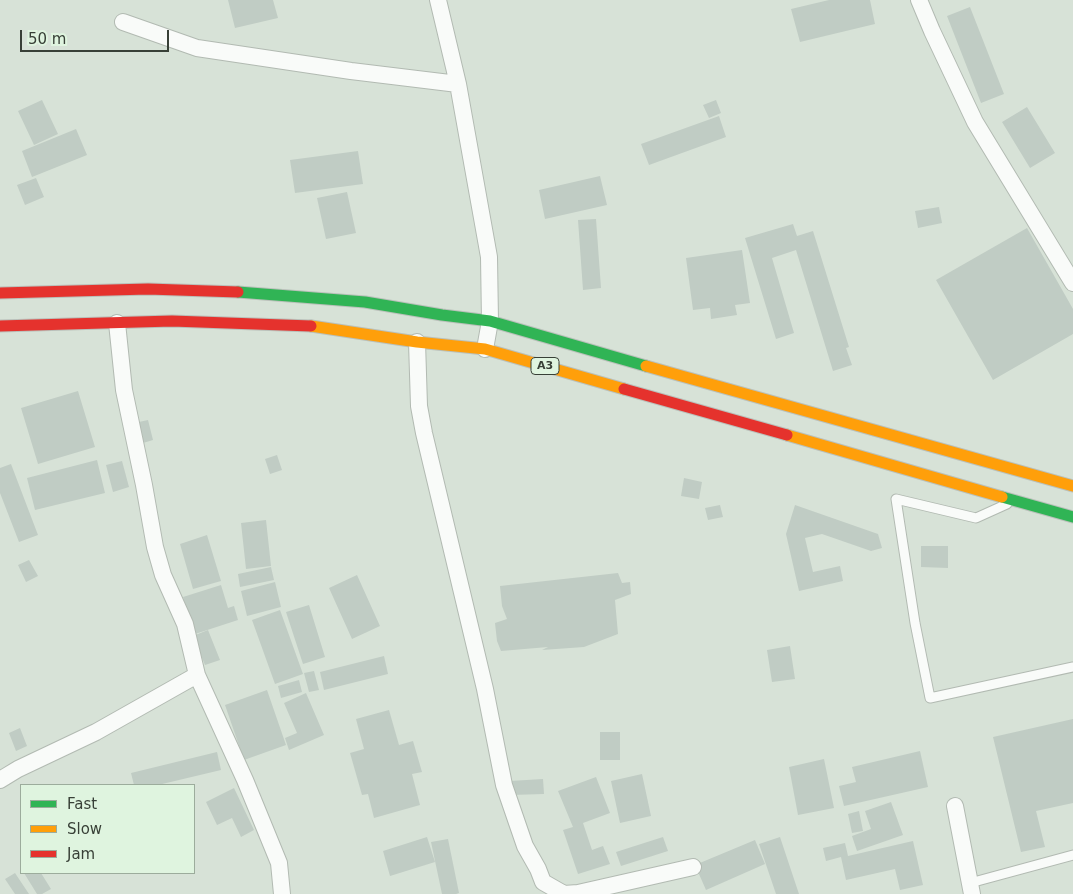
<!DOCTYPE html>
<style>
body{margin:0}
#map{position:relative;width:1073px;height:894px;overflow:hidden;background:#d7e2d7;font-family:"DejaVu Sans",sans-serif}
canvas{display:block}
.legend{position:absolute;left:20px;top:784px;width:175px;height:90px;box-sizing:border-box;background:#dff4df;border:1px solid #9cac9c;margin:0;padding:6px 9px;list-style:none;font-size:15px;color:#384037}
.legend li{display:flex;align-items:center;gap:10px;height:25px}
.legend b{width:25px;border:1px solid #9cac9c}
.scale{position:absolute;left:20px;top:30px;width:149px;height:22px;box-sizing:border-box;border:2px solid #384037;border-top:0;padding-left:6px;font-size:15px;line-height:18px;white-space:nowrap;color:#384037;-webkit-text-stroke:4px #dff4df;paint-order:stroke}
</style>
<div id="map">
<canvas width="1073" height="894"></canvas>
<ul class="legend">
<li><b style="height:6px;background:#30b455"></b>Fast</li>
<li><b style="height:6px;background:#ff9f0a"></b>Slow</li>
<li><b style="height:6px;background:#e5322d"></b>Jam</li>
</ul>
<div class="scale">50 m</div>
</div>
<script>
const ctx = document.querySelector('canvas').getContext('2d');
ctx.lineJoin = 'round';
function fill(path, color) { ctx.fillStyle = color; ctx.fill(path, 'evenodd'); }
const toPath = rows => new Path2D(rows.map(r => 'M' + r).join(''));
function strokePath(path, color, width, dash) { ctx.strokeStyle = color; ctx.lineWidth = width; ctx.lineCap = dash ? 'butt' : 'round'; ctx.setLineDash(dash || []); ctx.stroke(path); }
function label(font, color, halo, rows, align = 'center') {
  ctx.font = font + ' "DejaVu Sans",sans-serif'; ctx.lineWidth = 5; ctx.setLineDash([]); ctx.textBaseline = 'middle'; ctx.strokeStyle = halo; ctx.fillStyle = color; for (const [text, x, y, turn = 0] of rows) {
    ctx.save(); ctx.translate(x, y); ctx.rotate((+turn || 0) * Math.PI / 180); ctx.textAlign = isNaN(turn) ? turn : align; if (halo) ctx.strokeText(text, 0, 0); ctx.fillText(text, 0, 0); ctx.restore();
  }
}
fill(toPath([
 [228,0,273,0,278,18,235,28],
 [829,0,870,0,875,24,800,42,791,9],
 [970,7,1004,94,981,103,947,16],
 [42,100,58,134,34,145,18,111],
 [716,100,721,113,709,118,703,105],
 [1027,107,1055,153,1030,168,1002,122],
 [719,116,726,137,649,165,641,144],
 [76,129,87,155,32,177,22,151],
 [358,151,363,184,295,193,290,160],
 [600,176,607,205,545,219,539,190],
 [36,178,44,197,25,205,17,185],
 [347,192,356,233,326,239,317,198],
 [939,207,942,223,918,228,915,211],
 [596,219,601,288,583,290,578,220],
 [793,224,797,236,813,231,849,347,846,348,852,365,833,371,796,250,772,258,794,333,776,339,745,238],
 [1027,228,1073,309,1073,334,993,380,936,280],
 [742,250,750,303,735,305,737,315,711,319,710,308,693,310,686,258],
 [78,391,95,447,38,464,21,408],
 [148,420,153,440,143,443,139,422],
 [277,455,282,470,270,474,265,459],
 [97,460,105,493,35,510,27,478],
 [122,461,129,487,113,492,106,465],
 [11,464,38,535,19,542,0,493,0,468],
 [684,478,702,482,699,499,681,496],
 [720,505,723,517,708,520,705,508],
 [795,505,878,534,882,548,871,551,822,534,805,538,813,572,840,566,843,581,799,591,786,534],
 [266,520,271,566,246,569,241,523],
 [207,535,221,581,193,589,180,544],
 [921,546,948,546,948,568,921,567],
 [29,560,38,576,26,582,18,565],
 [271,567,274,580,240,587,238,574],
 [618,573,622,583,630,582,631,594,615,600,618,634,584,647,542,650,548,647,501,651,497,641,495,623,507,619,502,606,500,586],
 [357,575,380,626,352,639,329,588],
 [275,582,281,607,247,616,241,591],
 [221,585,228,608,234,606,238,620,195,634,183,597],
 [309,605,325,657,303,664,286,612],
 [280,610,303,674,275,684,252,620],
 [208,630,220,660,205,665,193,636],
 [790,646,795,679,772,682,767,650],
 [384,656,388,674,324,690,320,672],
 [314,671,319,690,309,692,304,673],
 [299,680,302,692,281,698,278,686],
 [267,690,286,745,244,760,225,705],
 [306,693,324,735,289,750,285,738,297,733,284,703],
 [389,710,399,745,413,741,422,772,412,774,420,805,374,818,368,794,362,795,350,753,364,749,356,719],
 [1073,719,1073,803,1036,811,1045,847,1021,852,993,737],
 [20,728,27,746,16,751,9,733],
 [600,732,620,732,620,760,600,760],
 [920,751,928,787,844,806,839,786,856,782,852,767],
 [217,752,221,770,158,785,134,785,131,773],
 [824,759,834,808,798,815,789,767],
 [642,774,651,816,620,823,611,781],
 [596,777,610,813,583,823,592,850,603,846,610,864,578,874,563,830,573,827,558,791],
 [543,779,544,794,511,795,510,781],
 [234,788,254,830,241,837,232,818,217,825,206,802],
 [891,802,903,835,857,851,852,836,871,829,865,811],
 [859,811,863,831,852,833,848,814],
 [427,837,435,862,390,876,383,851],
 [663,837,668,851,621,866,616,852],
 [780,837,799,894,776,894,759,844],
 [448,839,459,893,456,894,442,894,431,842],
 [755,840,765,864,706,890,695,865],
 [913,841,923,885,900,890,895,869,846,880,841,857,826,861,823,848,845,843,848,856],
 [15,873,29,894,15,894,5,879],
 [24,873,41,873,51,889,42,894,37,894]
]), '#c0ccc4');
const lane = toPath([
 [1007,504,976,518,896,499,915,623,930,698,1073,667],
 [970,883,1073,855]
]);
const street = toPath([
 [438,0,458,84,489,257,490,321,485,349],
 [919,0,932,31,975,122,1073,283],
 [123,22,197,48,351,71,458,84],
 [117,323,124,390,144,485,155,547,163,575,185,624,197,675,245,780,279,863,282,894],
 [417,342,419,406,424,433,485,689,504,785,525,846,538,869,543,882,564,894,578,893,693,867],
 [0,780,18,769,96,732,197,675],
 [955,806,972,894]
]);
const fast = toPath([
 [238,292,365,302,442,315,490,321,646,366],
 [1002,497,1073,517]
]);
const slow = toPath([
 [311,326,417,342,485,349,624,389],
 [646,366,1073,486],
 [787,435,1002,497]
]);
const jam = toPath([
 [0,293,148,289,238,292],
 [0,326,172,321,311,326],
 [624,389,787,435]
]);
strokePath(lane, '#b2bab2', 11);
strokePath(street, '#b2bab2', 18);
strokePath(fast, '#bac0ba', 13);
strokePath(slow, '#bac0ba', 13);
strokePath(jam, '#bac0ba', 13);
strokePath(lane, '#f9fbf9', 9);
strokePath(street, '#f9fbf9', 16);
strokePath(fast, '#30b455', 11);
strokePath(slow, '#ff9f0a', 11);
strokePath(jam, '#e5322d', 11);
for (const [x, y, w] of [
 [545,366,28]
]) { const box = new Path2D(); box.roundRect(x - w / 2, y - 8.5, w, 17, 4); ctx.fillStyle = '#dff4df'; ctx.fill(box); strokePath(box, '#384037', 1); }
label('bold 11px', '#384037', null, [
 ["A3",545,366]
]);
</script>
